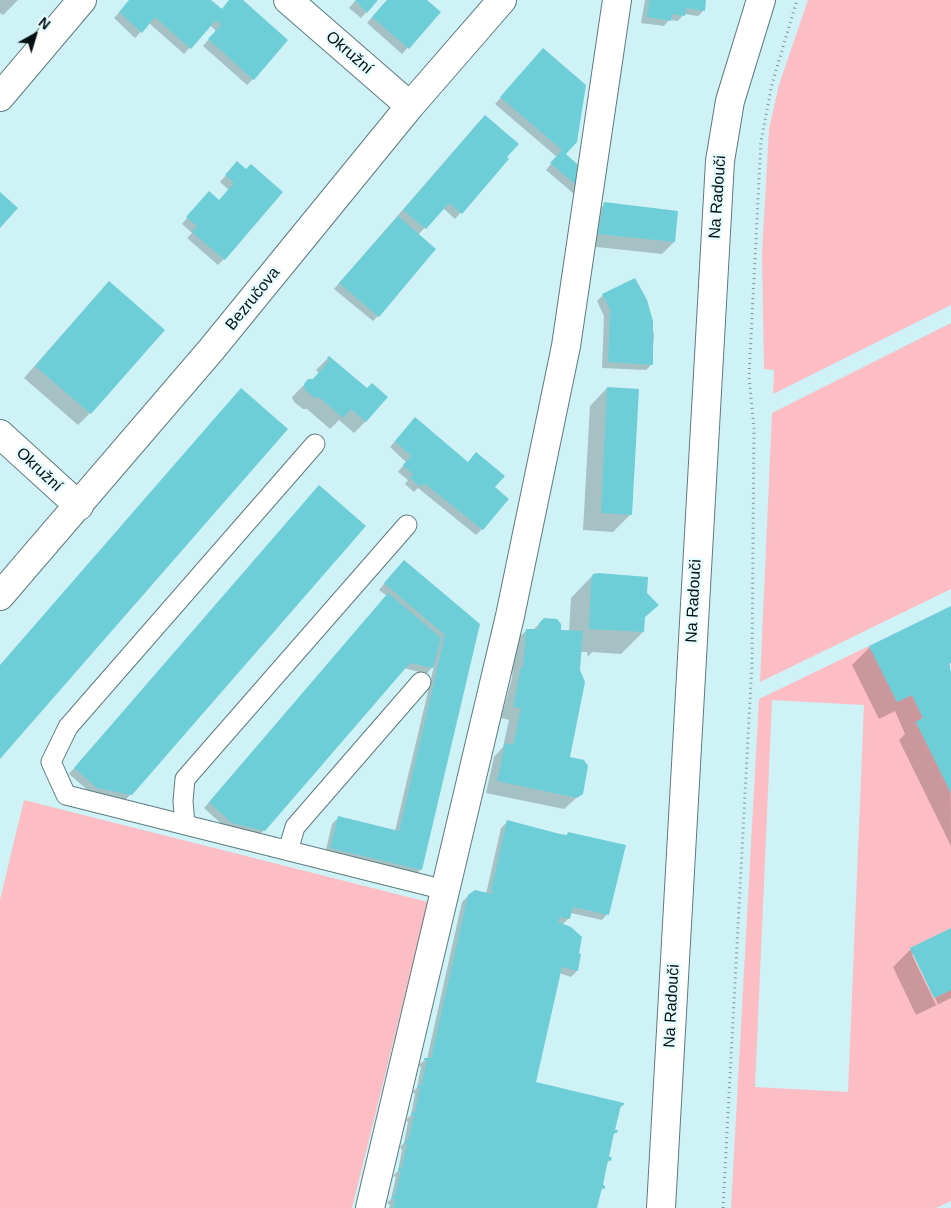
<!DOCTYPE html>
<meta charset="utf-8">
<style>
body{margin:0}
#map{position:relative;width:951px;height:1208px;overflow:hidden;background:#cff2f6;font-family:Helvetica,sans-serif}
canvas{display:block}
.north{position:absolute;left:10px;top:10px;width:50px;height:50px;-webkit-text-stroke:4px #e7fcff;paint-order:stroke;rotate:39deg;font-size:14px;font-weight:700;line-height:20px;text-align:center;color:#041011}
.north::after{content:'';display:block;margin:auto;width:18px;height:22px;background:#041011;clip-path:polygon(50% 0,100% 100%,50% 72%,0 100%)}
</style>
<div id="map">
<canvas width="951" height="1208"></canvas>
<div class="north">N</div>
</div>
<script>
const ctx = document.querySelector('canvas').getContext('2d');
ctx.lineJoin = 'round';
function fill(path, color) { ctx.fillStyle = color; ctx.fill(path, 'evenodd'); }
const toPath = rows => new Path2D(rows.map(r => 'M' + r).join(''));
function strokePath(path, color, width, dash) { ctx.strokeStyle = color; ctx.lineWidth = width; ctx.lineCap = dash ? 'butt' : 'round'; ctx.setLineDash(dash || []); ctx.stroke(path); }
function label(font, color, halo, rows, align = 'center') {
  ctx.font = font + ' Helvetica,sans-serif'; ctx.lineWidth = 5; ctx.setLineDash([]); ctx.textBaseline = 'middle'; ctx.strokeStyle = halo; ctx.fillStyle = color; for (const [text, x, y, turn = 0] of rows) {
    ctx.save(); ctx.translate(x, y); ctx.rotate((+turn || 0) * Math.PI / 180); ctx.textAlign = isNaN(turn) ? turn : align; if (halo) ctx.strokeText(text, 0, 0); ctx.fillText(text, 0, 0); ctx.restore();
  }
}
fill(toPath([
 [808,0,951,0,951,305,773,394,774,370,764,369,762,253,769,129,779,85],
 [951,323,951,589,760,682,772,413],
 [869,646,897,702,912,695,923,718,916,722,951,793,951,928,910,949,934,998,951,990,951,1201,936,1208,731,1208,759,699],
 [772,700,864,705,848,1092,755,1087],
 [24,800,428,902,352,1208,0,1208,0,900]
]), '#fcbdc4');
fill(toPath([
 [0,0,18,0,3,15,0,13],
 [130,0,210,0,221,10,230,0,241,0,253,79,247,85,203,46,216,31,210,25,184,54,149,23,135,38,114,18],
 [356,0,377,0,361,18,349,8],
 [387,0,426,0,440,12,402,54,367,23],
 [645,0,705,0,704,10,698,16,684,14,678,21,669,20,664,26,641,23],
 [538,55,565,154,580,188,574,194,546,170,557,157,495,104],
 [479,122,507,159,455,219,443,208,418,235,378,316,373,321,334,289],
 [237,163,224,259,218,265,187,238,192,233,182,224,203,199,219,202,229,190,220,182],
 [605,204,674,242,662,254,587,246,592,216],
 [97,295,90,413,78,425,24,378],
 [603,295,645,300,654,334,652,364,646,370,602,368,604,316,597,301],
 [329,357,366,421,354,433,339,420,330,429,307,409,303,409,294,402,292,397,309,380,312,380,319,373,316,370],
 [607,388,630,515,613,532,583,530,590,406],
 [409,425,468,463,493,488,482,529,476,535,418,488,414,492,405,484,408,480,398,472,406,462,390,447],
 [314,493,131,794,125,800,91,793,69,774],
 [398,567,479,625,421,869,415,875,325,854,332,824,338,818,395,831,434,666,426,674,404,668,258,837,226,828,204,808,387,596,379,590],
 [593,575,645,593,657,605,644,618,643,632,621,654,592,652,588,657,587,652,580,652,568,758,582,793,564,809,486,793,494,757,503,747,509,720,501,718,512,678,514,642,527,630,533,630,540,623,560,632,569,632,571,598],
 [951,608,950,671,951,846,899,740,905,734,895,711,879,719,852,665,870,647],
 [507,822,566,836,568,833,607,914,602,920,571,913,569,918,562,925,577,954,580,955,577,971,571,977,559,973,535,1083,623,1105,619,1109,614,1131,616,1132,612,1136,607,1158,610,1160,606,1164,601,1186,603,1188,600,1192,596,1208,389,1208,390,1205,387,1203,391,1199,396,1177,393,1176,398,1171,402,1150,400,1147,404,1143,408,1122,406,1120,411,1115,415,1094,412,1092,417,1088,421,1067,418,1065,427,1059,462,902,468,896,486,894,501,828],
 [951,930,951,998,916,1015,893,967,911,949],
 [912,955,914,955,938,1004,936,1005]
]), '#0003');
fill(toPath([
 [129,0,211,0,222,9,229,0,243,0,288,40,254,80,208,39,221,25,216,20,191,49,155,17,142,33,119,12],
 [355,0,378,0,367,13],
 [387,0,427,0,441,12,409,49,372,17],
 [649,0,706,0,705,11,686,8,685,16,672,14,671,21,647,17],
 [543,48,586,85,577,142,566,154,585,171,581,189,550,163,562,150,500,97],
 [485,115,519,144,507,157,509,159,462,214,449,203,426,229,403,210],
 [237,161,246,169,251,164,283,192,225,260,192,232,197,226,186,217,209,191,219,200,234,183,225,175],
 [0,192,18,208,0,228],
 [604,202,678,211,675,242,598,234],
 [398,216,436,249,379,317,339,283],
 [635,278,647,300,653,321,653,365,608,362,610,309,602,294],
 [109,281,165,330,91,414,35,366],
 [329,356,367,388,372,383,388,397,366,422,351,409,343,418,319,397,315,398,305,390,304,384,308,379,313,379,330,360,327,358],
 [607,387,639,389,632,515,601,513],
 [241,388,288,429,0,759,0,665],
 [415,417,468,462,476,452,505,476,495,487,509,499,483,530,424,483,421,487,410,478,413,474,403,465,411,456,395,441],
 [319,485,366,526,132,795,97,788,74,768],
 [404,560,480,624,422,870,330,848,338,816,399,831,445,635,384,583],
 [598,573,648,577,647,593,659,605,645,617,644,632,589,629,591,580,593,574],
 [388,593,441,638,433,668,410,663,265,831,232,823,209,802],
 [951,606,951,663,948,664,951,671,951,793,916,722,923,718,912,695,897,702,869,646],
 [544,618,557,619,561,624,561,630,583,631,580,670,585,682,570,757,584,760,588,766,583,794,577,798,497,781,505,743,513,745,521,708,513,707,521,667,523,667,526,629,539,629,539,623],
 [507,820,560,834,567,835,568,832,626,845,609,915,573,907,570,919,560,917,558,922,571,927,582,937,579,953,581,954,578,971,562,967,536,1082,624,1103,624,1105,621,1105,615,1130,618,1130,617,1133,614,1133,609,1157,612,1157,611,1161,608,1160,603,1185,605,1186,605,1189,602,1188,597,1208,393,1208,395,1199,392,1198,392,1196,395,1196,401,1171,398,1171,399,1167,402,1168,407,1144,405,1143,405,1140,408,1141,414,1116,411,1115,412,1112,415,1113,420,1088,417,1088,418,1085,421,1086,427,1061,424,1060,424,1058,431,1058,468,895,475,890,492,894,493,891,491,891],
 [951,928,951,990,934,998,910,948]
]), '#6dced8');
const service = toPath([
 [315,444,68,727,51,762,66,795,445,890],
 [185,825,183,801,185,779,407,525],
 [288,851,295,827,421,682]
]);
const minor = toPath([
 [288,0,410,106],
 [0,97,82,0],
 [0,434,79,506],
 [0,596,211,350,410,106,502,0],
 [370,1208,510,616,566,346,617,0],
 [661,1208,720,161,730,101,761,0]
]);
strokePath(service, '#5c7c7f', 21);
strokePath(minor, '#5c7c7f', 30);
strokePath(toPath([
 [723,1208,752,663,754,428,749,376,761,141,772,84,797,0]
]), '#7d9699', 3, [1, 4]);
strokePath(service, '#fff', 19);
strokePath(minor, '#fff', 28);
label('16px', '#041011', '#e7fcff', [
 ["Okružní",349,53,41],
 ["Na Radouči",718,197,-86],
 ["Bezručova",253,299,-51],
 ["Okružní",39,470,43],
 ["Na Radouči",694,601,-87],
 ["Na Radouči",672,1006,-87]
]);
</script>
